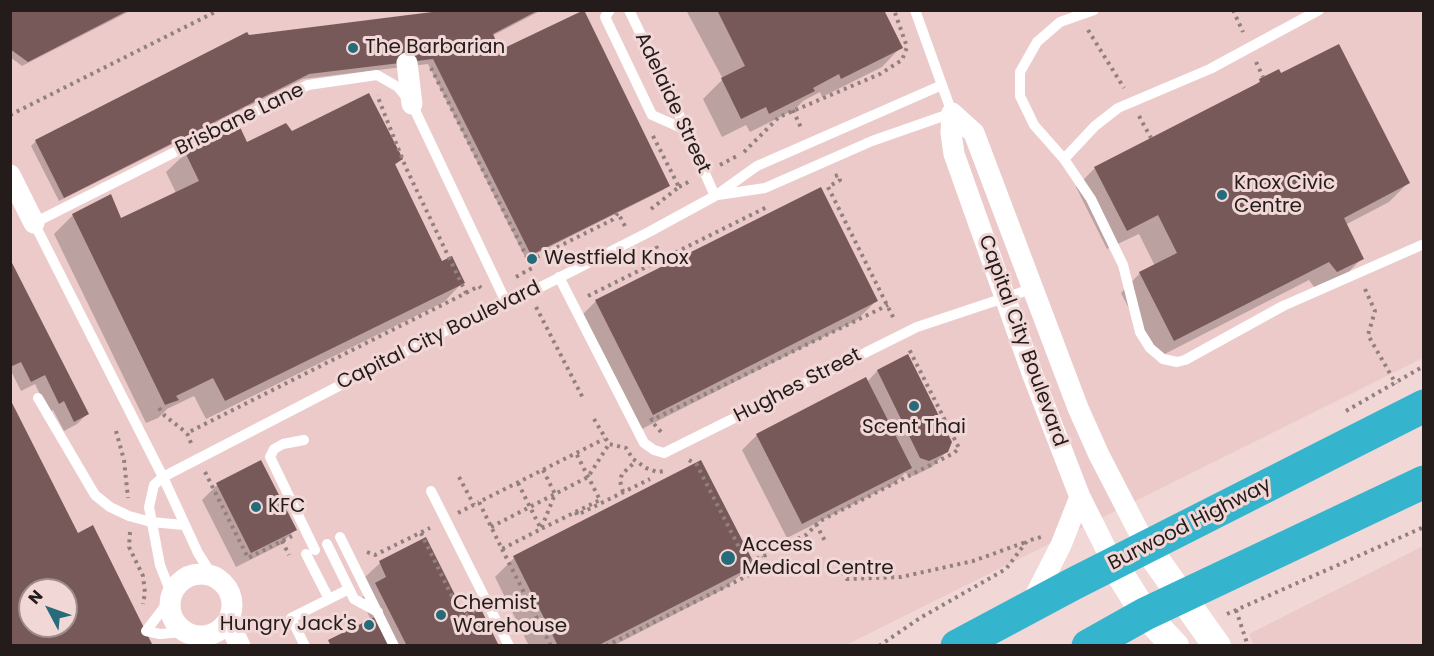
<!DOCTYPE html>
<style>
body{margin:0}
#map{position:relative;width:1434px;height:656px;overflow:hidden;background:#f1d8d7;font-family:Poppins,sans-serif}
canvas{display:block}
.frame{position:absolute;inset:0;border:12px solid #241b1b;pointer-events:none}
.north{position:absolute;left:18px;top:578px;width:60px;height:60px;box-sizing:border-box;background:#f1d8d7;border:2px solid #9f8c8c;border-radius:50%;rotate:311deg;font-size:16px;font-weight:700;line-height:24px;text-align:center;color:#241b1b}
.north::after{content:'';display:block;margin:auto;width:21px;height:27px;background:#256b79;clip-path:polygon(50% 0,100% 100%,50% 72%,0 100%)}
</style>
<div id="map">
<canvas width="1434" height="656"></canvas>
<div class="frame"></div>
<div class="north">N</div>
</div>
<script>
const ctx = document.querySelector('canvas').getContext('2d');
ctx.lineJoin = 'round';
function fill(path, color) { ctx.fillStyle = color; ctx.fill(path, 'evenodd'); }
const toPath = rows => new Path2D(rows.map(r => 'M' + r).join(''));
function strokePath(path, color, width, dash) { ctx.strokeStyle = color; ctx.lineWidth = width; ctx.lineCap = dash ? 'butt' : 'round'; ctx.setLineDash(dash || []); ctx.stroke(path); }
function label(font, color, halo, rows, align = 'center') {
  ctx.font = font + ' Poppins,sans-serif'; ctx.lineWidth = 6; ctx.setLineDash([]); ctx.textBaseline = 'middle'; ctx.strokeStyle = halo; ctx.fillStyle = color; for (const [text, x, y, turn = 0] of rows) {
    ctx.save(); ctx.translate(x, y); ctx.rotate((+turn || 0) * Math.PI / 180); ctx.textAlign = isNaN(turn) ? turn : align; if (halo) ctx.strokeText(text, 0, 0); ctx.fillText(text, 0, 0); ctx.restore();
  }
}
fill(toPath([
 [10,11,1423,11,1423,358,846,645,11,645],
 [30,590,66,590,66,626,30,626],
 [1423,546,1423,645,1254,645,1249,634]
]), '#eccaca');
fill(toPath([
 [10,10,132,10,22,66,10,57],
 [462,10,542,10,492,36,499,52,668,186,663,190,526,259,428,64,303,79,59,201,31,146,36,141,248,36],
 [686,10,882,10,901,47,882,67,822,97,820,92,803,101,794,110,750,132,746,125,722,137,703,99,723,79],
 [1260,81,1408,183,1389,202,1345,225,1362,258,1343,278,1317,291,1309,280,1155,359,1121,293,1140,273,1155,266,1139,234,1107,249,1076,187,1095,168,1252,88],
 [291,133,401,159,394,166,442,263,463,282,444,302,206,419,194,396,167,409,158,418,146,423,54,234,73,215,120,220,176,193,166,172,186,153,246,144],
 [10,262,87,414,77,424,64,431,53,410,49,413,35,384,21,391,11,371],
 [596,301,876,301,857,320,634,433,577,320],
 [907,356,947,451,932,467,913,476,905,473,895,483,787,538,742,450,757,435,867,382,877,371],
 [217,485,295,530,280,545,236,567,202,500],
 [425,539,463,615,498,646,325,646,371,620,361,599,370,589,364,578,380,563],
 [514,558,753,564,724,589,613,646,529,646,495,577]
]), '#0003');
fill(toPath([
 [10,10,129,10,28,62,10,49],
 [448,10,539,10,493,34,500,50,584,10,670,186,531,255,433,59,309,74,64,198,35,140,247,32,249,35],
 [717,10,884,10,903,48,841,79,839,74,813,88,815,91,769,114,766,107,741,119,721,78,745,66],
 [1339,44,1410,183,1344,218,1364,259,1337,272,1329,262,1174,341,1139,272,1177,253,1158,215,1127,231,1094,167,1260,82,1259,79,1279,69,1281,73],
 [369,93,403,159,395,164,442,261,452,256,465,283,225,401,213,378,176,396,179,400,165,405,72,214,111,194,121,218,199,181,185,152,239,125,247,142,286,123,292,131],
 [821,187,878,301,653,415,595,300],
 [10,259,89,414,74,422,64,401,59,404,45,375,31,382,21,362,10,367],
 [908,354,952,442,948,452,929,461,920,458,877,370],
 [866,377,912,468,802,524,756,434],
 [10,399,78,533,93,525,153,646,10,646],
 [30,590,66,590,66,626,30,626],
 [261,460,297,530,251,553,216,483],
 [701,460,755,565,597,646,558,646,513,556],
 [426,537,464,613,479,605,499,646,407,646,375,583,386,577,379,561],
 [375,617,393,646,331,646,328,640]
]), '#78595a');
strokePath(toPath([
 [1233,10,1243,32],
 [1088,30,1124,88],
 [1256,62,1263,77],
 [431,68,529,261,612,220,618,213,625,226],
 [793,110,802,130],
 [10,115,219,10],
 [1139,116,1151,138],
 [744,152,779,117,880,74,902,60,907,47,894,10],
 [720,165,737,156],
 [835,176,838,175,840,180,828,187,895,321],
 [679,187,692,180],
 [651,209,679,187,652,134],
 [656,246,662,259],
 [516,277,532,268,529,261],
 [1365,289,1375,311,1368,335,1396,384],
 [466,293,479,286,481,288],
 [588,296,769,206],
 [536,307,584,400],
 [159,408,165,416,187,433],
 [1346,411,1424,366],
 [651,418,652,420,888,305],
 [594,419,609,444,626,448,633,459,646,468,657,472,666,471],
 [654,424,663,434],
 [116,431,124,460,128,498],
 [191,443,187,433,466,293,406,168,377,95],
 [689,460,697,465,745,559,752,561,770,553],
 [543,470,555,494,541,529,502,549,479,502,604,439],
 [205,472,248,558,292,536],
 [459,477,474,505],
 [518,483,541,529,600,500,576,453],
 [623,492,620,481,622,474,635,462],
 [576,512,577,515,650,479],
 [458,513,479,502],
 [816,524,826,543],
 [491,527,588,477,609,444],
 [130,532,129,547,143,576,145,593,143,604],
 [421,533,462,617,475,611],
 [282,541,289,555],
 [791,542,806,535,820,521,954,453,959,448,909,349],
 [502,549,551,646],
 [367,552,375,555,430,528],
 [838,566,847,579,901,577,973,561,1026,542],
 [1236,610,1248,646],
 [1227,614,1424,527],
 [606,646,761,569,766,562,763,556],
 [879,646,920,618,1006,569,1027,541,1041,537]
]), '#92807f', 4, [3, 4.5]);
strokePath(toPath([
 [610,10,605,17,652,115,686,130],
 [629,10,673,101,715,196],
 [1094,10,1060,22,1037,42,1020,72,1020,96,1034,125,1064,159,1091,199,1123,265,1140,332,1150,348,1163,359,1177,362,1185,360,1283,306,1424,244],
 [1064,159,1095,126,1118,108,1210,69,1319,10],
 [718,195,765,188,872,141,952,113,915,10],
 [559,277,644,443,654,450,664,453,917,327,1034,288],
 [38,398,95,495,110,507,129,516,151,522,184,525],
 [304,440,283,444,274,449,270,457,315,550],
 [431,491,509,646],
 [340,537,394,646],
 [327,544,354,599,378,612],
 [306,554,329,599],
 [212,575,198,553,163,477,34,223,308,85,377,75,398,87,412,104,505,300],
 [171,593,160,565,149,507,154,485,163,477,505,300,529,293,649,232,715,196,757,166,942,85],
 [169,601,146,631,160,634,185,632],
 [305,646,291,618,349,589]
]), '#fff', 10);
strokePath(toPath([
 [407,63,412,104],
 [952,113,951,133,954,154,1032,373,1080,497,1113,563],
 [952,113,974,133,1078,408,1099,455,1146,546],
 [10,175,34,223],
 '170 605a31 31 0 1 1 62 0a31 31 0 1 1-62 0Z',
 [1030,606,1061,545,1080,497],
 [228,621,240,646]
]), '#fff', 21);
strokePath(toPath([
 [1146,546,1217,646],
 [1113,563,1145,614,1175,646]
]), '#fff', 28);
strokePath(toPath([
 [957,646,1073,584,1424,406],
 [1088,646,1145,614,1424,482]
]), '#35b5cd', 33);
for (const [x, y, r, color] of [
 [353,48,6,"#256b79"],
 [1222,195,6,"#256b79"],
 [532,259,6,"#256b79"],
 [914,406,6,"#256b79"],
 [256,507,6,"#256b79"],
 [728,558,8,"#256b79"],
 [441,615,6,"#256b79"],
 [369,625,6,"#256b79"]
]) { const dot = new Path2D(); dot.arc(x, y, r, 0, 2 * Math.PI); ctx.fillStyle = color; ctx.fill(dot); strokePath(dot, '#f1d8d7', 2); }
label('20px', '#241b1b', '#f1d8d7', [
 ["The Barbarian",365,48],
 ["Knox Civic",1234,184],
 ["Centre",1234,207],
 ["Westfield Knox",544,259],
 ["Scent Thai",914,428,"center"],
 ["KFC",268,507],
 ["Access",742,546],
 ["Medical Centre",742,569],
 ["Chemist",453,604],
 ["Warehouse",453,627],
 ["Hungry Jack's",357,625,"right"]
], 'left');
label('20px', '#241b1b', '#f1d8d7', [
 ["Adelaide Street",672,103,65],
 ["Brisbane Lane",240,120,-26],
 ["Capital City Boulevard",439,336,-26],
 ["Capital City Boulevard",1022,341,70],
 ["Hughes Street",798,386,-27],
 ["Burwood Highway",1190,525,-27]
]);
</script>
